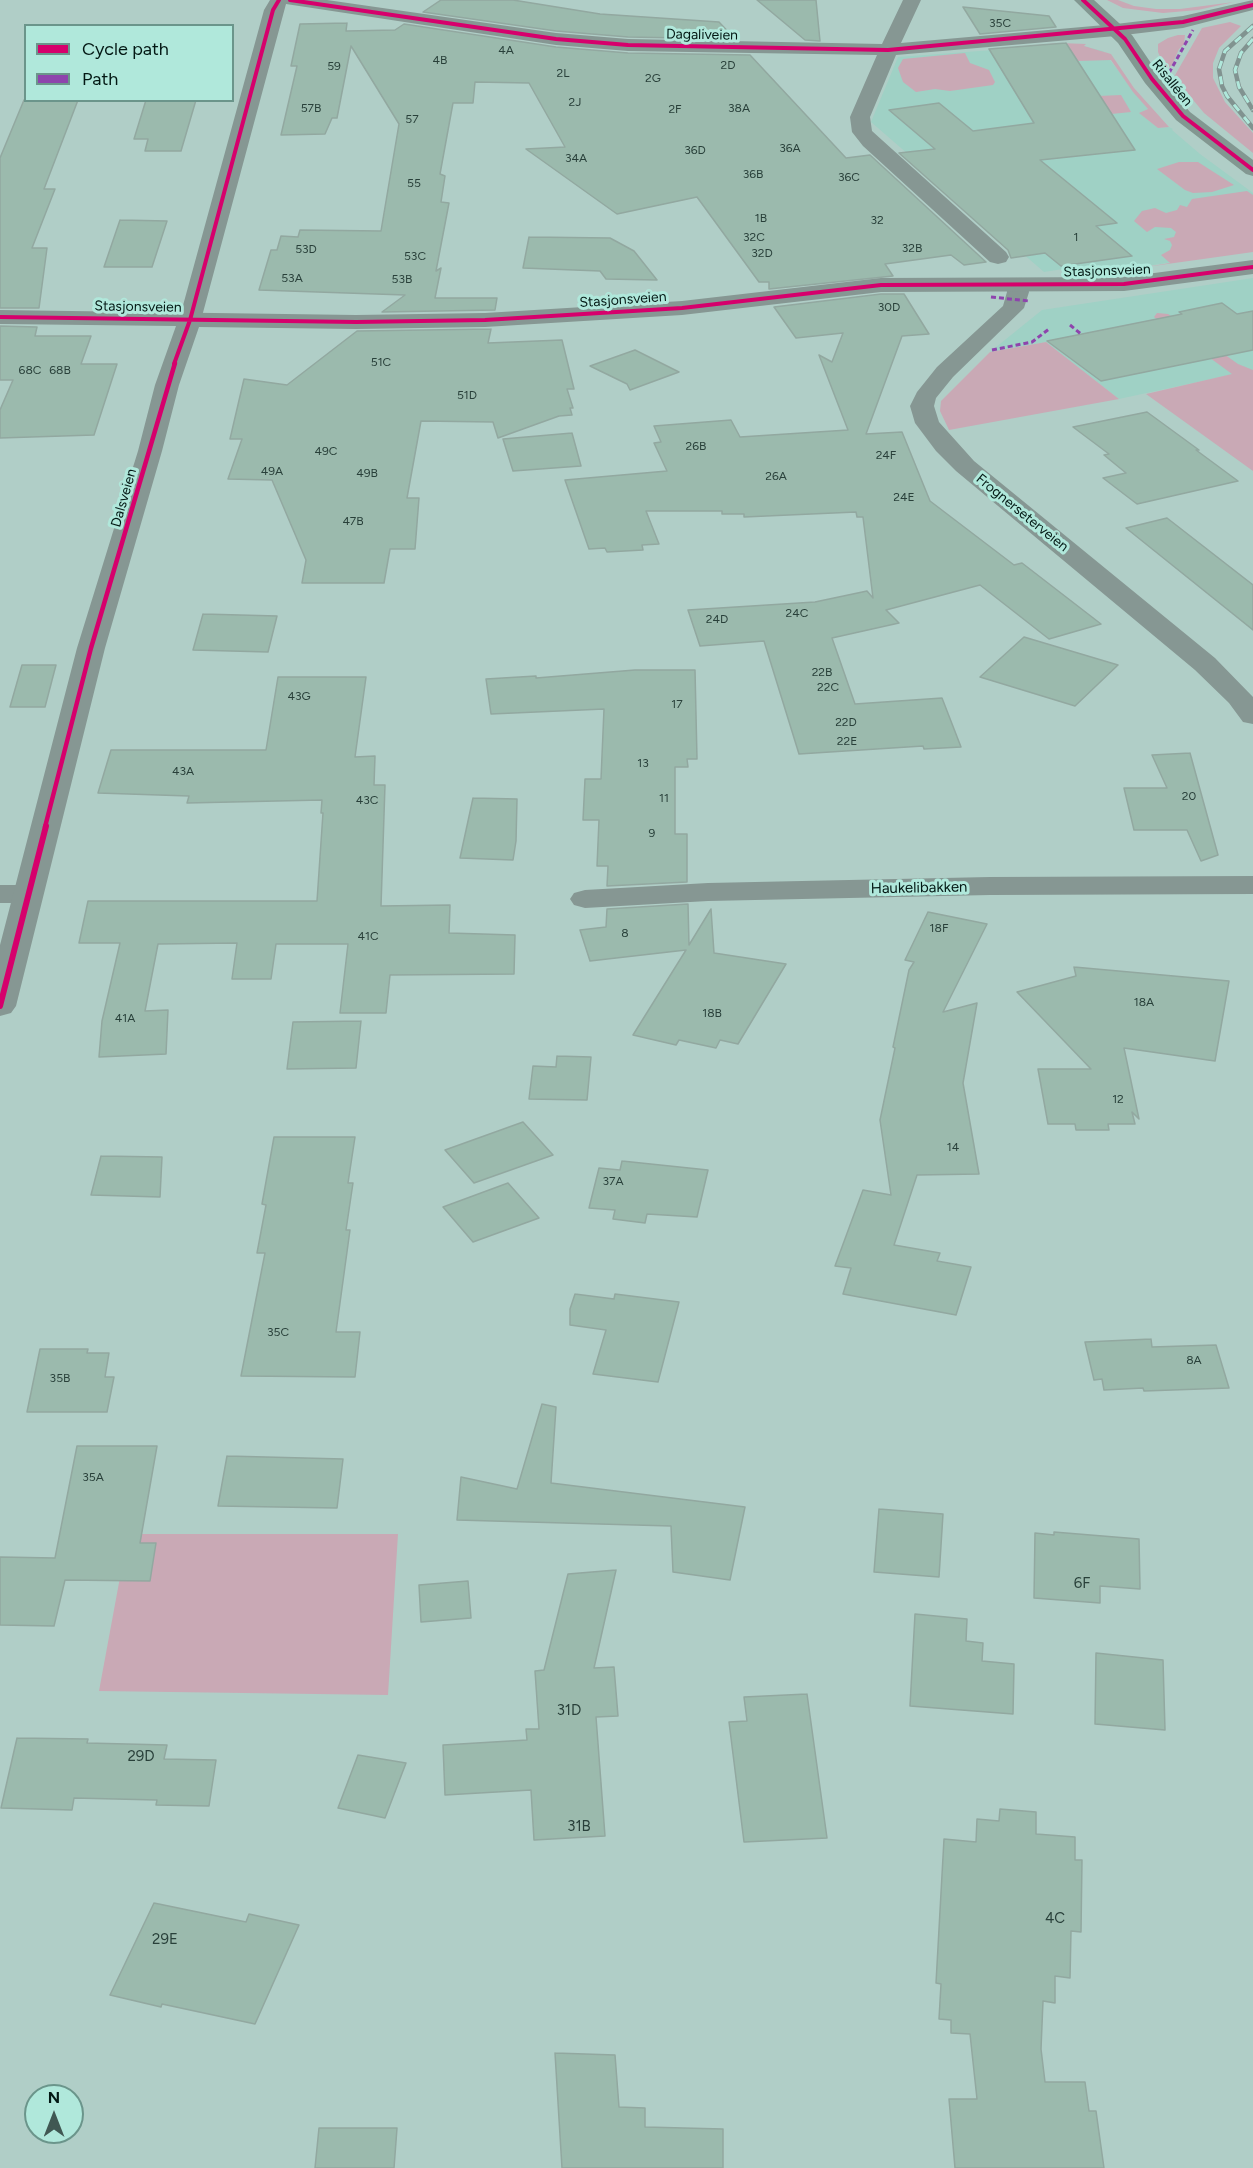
<!DOCTYPE html>
<meta charset="utf-8">
<style>
body{margin:0}
#map{position:relative;width:1253px;height:2168px;overflow:hidden;background:#b0cec7;font-family:Figtree,sans-serif}
canvas{display:block}
.legend{position:absolute;left:24px;top:24px;width:210px;height:78px;box-sizing:border-box;background:#b0e8db;border:2px solid #6b958b;margin:0;padding:8px 10px;list-style:none;font-size:18px;color:#031814}
.legend li{display:flex;align-items:center;gap:12px;height:30px}
.legend b{width:30px;border:2px solid #6b958b}
.north{position:absolute;left:24px;top:2084px;width:60px;height:60px;box-sizing:border-box;background:#b0e8db;border:2px solid #6b958b;border-radius:50%;rotate:0deg;font-size:16px;font-weight:700;line-height:24px;text-align:center;color:#031814}
.north::after{content:'';display:block;margin:auto;width:21px;height:27px;background:#405853;clip-path:polygon(50% 0,100% 100%,50% 72%,0 100%)}
</style>
<div id="map">
<canvas width="1253" height="2168"></canvas>
<ul class="legend">
<li><b style="height:8px;background:#d6006c"></b>Cycle path</li>
<li><b style="height:8px;background:#8e44ad"></b>Path</li>
</ul>
<div class="north">N</div>
</div>
<script>
const ctx = document.querySelector('canvas').getContext('2d');
ctx.lineJoin = 'round';
function fill(path, color) { ctx.fillStyle = color; ctx.fill(path, 'evenodd'); }
const toPath = rows => new Path2D(rows.map(r => 'M' + r).join(''));
function strokePath(path, color, width, dash) { ctx.strokeStyle = color; ctx.lineWidth = width; ctx.lineCap = dash ? 'butt' : 'round'; ctx.setLineDash(dash || []); ctx.stroke(path); }
function label(font, color, halo, rows, align = 'center') {
  ctx.font = font + ' Figtree,sans-serif'; ctx.lineWidth = 6; ctx.setLineDash([]); ctx.textBaseline = 'middle'; ctx.strokeStyle = halo; ctx.fillStyle = color; for (const [text, x, y, turn = 0] of rows) {
    ctx.save(); ctx.translate(x, y); ctx.rotate((+turn || 0) * Math.PI / 180); ctx.textAlign = isNaN(turn) ? turn : align; if (halo) ctx.strokeText(text, 0, 0); ctx.fillText(text, 0, 0); ctx.restore();
  }
}
fill(toPath([
 [1075,44,1103,51,1148,109,1140,113,1158,128,1169,127,1173,129,1172,130,1200,154,1253,193,1253,250,1147,266,1149,269,1120,273,1087,273,1063,269,1044,272,871,122,898,57],
 [1253,278,1253,370,1119,399,1046,342,990,352,1042,310]
]), '#9fd1c5');
fill(toPath([
 [1107,0,1118,0,1134,6,1156,9,1180,9,1234,2,1198,10,1163,13,1123,8],
 [1230,22,1241,26,1219,48,1213,63,1213,78,1225,102,1253,133,1253,153,1204,113,1174,77,1202,28],
 [1178,35,1185,35,1184,44,1179,49,1172,65,1166,70,1158,52,1158,44,1168,38],
 [1060,43,1086,44,1084,46,1111,54,1134,88,1169,127,1158,128,1139,113,1148,109,1133,92,1111,60,1078,61,1074,55,997,58,993,49],
 [965,53,970,63,989,70,995,82,993,85,950,91,935,89,916,92,903,82,898,68,903,59],
 [1121,95,1131,112,1042,121,1029,99],
 [1179,162,1198,162,1234,185,1212,192,1193,193,1185,190,1157,169],
 [1247,191,1253,195,1253,252,1146,267,1170,263,1161,255,1170,250,1172,245,1170,241,1164,239,1174,237,1176,232,1171,228,1155,227,1147,232,1134,221,1142,211,1155,208,1166,213,1177,210,1180,205,1187,207,1192,199],
 [1157,313,1168,314,1238,364,1253,370,1253,471,1146,394,1232,374,1154,317],
 [1046,342,1119,399,949,430,940,411,941,401,990,352],
 [128,1534,398,1534,388,1695,99,1691]
]), '#c9a9b5');
const building = toPath([
 [441,0,513,0,600,14,719,22,735,39,628,37,556,31,423,12,441,0],
 [757,0,816,0,820,41,805,40,757,0],
 [963,7,1049,16,1056,27,980,34,963,7],
 [347,23,346,31,395,30,404,24,556,47,628,53,750,55,846,158,870,155,986,262,964,265,951,255,885,264,893,276,769,289,769,282,759,282,697,197,617,214,526,149,565,147,529,83,475,82,473,103,453,103,440,174,445,176,441,202,449,203,436,271,441,268,435,298,497,298,495,310,382,312,405,295,259,290,271,250,277,250,281,236,298,237,300,230,381,231,399,124,351,46,337,118,332,118,325,134,281,135,297,66,291,66,300,24,347,23],
 [1066,43,1135,150,1040,160,1117,223,1096,226,1132,256,1061,266,1045,253,1011,258,1008,250,899,153,935,149,889,110,939,103,973,131,1034,123,989,49,1066,43],
 [24,100,78,100,44,189,55,189,32,248,47,248,39,308,0,308,0,158,24,100],
 [146,100,196,100,181,151,145,151,148,139,134,139,146,100],
 [120,220,167,221,152,267,104,267,120,220],
 [529,237,610,238,634,251,657,280,606,279,600,271,523,268,529,237],
 [881,294,904,294,929,334,902,336,866,434,902,432,930,501,1014,565,1022,563,1101,624,1049,639,980,585,886,610,899,623,832,638,855,704,942,698,961,747,924,749,923,746,799,754,764,641,700,646,688,610,815,602,867,591,873,598,863,517,857,517,856,512,744,517,744,514,722,514,722,511,646,511,659,544,642,545,643,550,607,552,605,548,589,549,565,480,667,471,654,443,661,442,654,426,731,420,740,437,848,430,819,355,832,362,843,333,796,338,774,307,881,294],
 [1222,303,1237,314,1253,311,1253,350,1101,381,1047,341,1182,314,1179,312,1222,303],
 [0,326,37,327,35,336,91,336,81,364,117,364,94,435,0,438,0,410,13,380,0,380,0,326],
 [491,329,488,343,562,340,574,389,567,389,573,408,570,408,572,415,559,416,498,438,493,422,421,421,407,498,419,498,415,549,390,549,384,583,302,583,306,560,272,480,228,479,242,439,230,439,244,379,287,385,357,331,491,329],
 [635,350,679,372,630,390,627,384,590,366,635,350],
 [1147,412,1199,450,1196,450,1238,481,1137,504,1103,478,1126,473,1104,455,1109,454,1073,427,1147,412],
 [572,433,581,466,513,471,503,439,572,433],
 [1167,518,1253,585,1253,630,1126,528,1167,518],
 [203,614,277,616,268,652,193,650,203,614],
 [1024,637,1118,665,1075,706,980,677,1024,637],
 [22,665,56,665,45,707,10,707,22,665],
 [635,670,695,670,697,759,687,759,688,767,675,767,675,834,687,834,687,882,607,886,608,866,597,866,599,820,583,820,585,779,601,779,604,709,491,714,486,679,536,676,536,678,635,670],
 [278,677,366,677,355,757,375,756,374,785,385,785,381,906,450,905,449,933,515,935,514,974,390,975,386,1013,340,1013,348,944,276,944,271,979,232,979,237,943,158,944,145,1011,168,1010,166,1054,99,1057,102,1021,120,943,79,943,88,901,317,901,323,813,321,813,322,800,187,803,189,796,98,793,111,750,266,750,278,677],
 [1190,753,1218,855,1201,861,1187,830,1134,830,1124,788,1167,788,1152,755,1190,753],
 [473,798,517,799,516,841,513,860,460,858,473,798],
 [688,904,689,945,711,909,714,953,786,964,738,1044,720,1040,716,1048,679,1040,676,1045,633,1035,686,950,590,961,580,930,606,927,607,909,688,904],
 [928,912,987,924,943,1012,977,1003,963,1083,979,1174,917,1175,894,1245,940,1253,937,1261,971,1267,956,1315,843,1294,851,1268,835,1266,863,1190,891,1195,880,1120,895,1048,893,1047,909,970,914,962,905,960,928,912],
 [1074,967,1229,981,1215,1061,1124,1048,1139,1119,1132,1112,1135,1124,1108,1124,1109,1130,1076,1130,1075,1124,1048,1124,1038,1069,1091,1069,1017,992,1076,976,1074,967],
 [361,1021,356,1068,287,1069,293,1022,361,1021],
 [557,1056,591,1057,587,1100,529,1099,533,1066,556,1067,557,1056],
 [523,1122,553,1155,474,1183,445,1150,523,1122],
 [274,1137,355,1137,348,1183,353,1183,346,1230,350,1230,336,1332,360,1332,355,1377,241,1376,265,1253,257,1253,266,1205,262,1204,274,1137],
 [101,1156,162,1157,160,1197,91,1195,101,1156],
 [622,1161,708,1170,697,1217,647,1214,645,1223,613,1219,615,1210,589,1208,599,1168,620,1170,622,1161],
 [508,1183,539,1218,473,1242,443,1207,508,1183],
 [575,1294,614,1299,615,1294,679,1302,658,1382,593,1374,606,1330,570,1325,570,1309,575,1294],
 [1151,1339,1152,1347,1216,1345,1229,1388,1144,1391,1143,1388,1104,1390,1102,1379,1094,1380,1085,1342,1151,1339],
 [40,1349,88,1349,87,1353,109,1353,105,1377,114,1377,107,1412,27,1412,40,1349],
 [542,1404,556,1407,551,1483,745,1507,730,1580,673,1572,671,1526,457,1520,461,1477,517,1489,542,1404],
 [77,1446,157,1446,140,1543,156,1543,150,1581,65,1580,54,1626,0,1625,0,1557,55,1558,77,1446],
 [227,1456,343,1459,337,1508,218,1506,227,1456],
 [879,1509,943,1514,939,1577,874,1572,879,1509],
 [1054,1532,1139,1539,1140,1589,1100,1586,1100,1603,1034,1598,1035,1533,1054,1535,1054,1532],
 [616,1570,594,1668,614,1667,618,1716,596,1717,605,1836,534,1840,531,1790,445,1795,443,1745,527,1740,526,1729,539,1729,535,1671,544,1670,568,1574,616,1570],
 [468,1581,471,1618,421,1622,419,1585,468,1581],
 [915,1614,967,1619,966,1641,983,1643,982,1661,1014,1664,1013,1714,910,1706,915,1614],
 [1096,1653,1163,1660,1165,1730,1095,1724,1096,1653],
 [807,1694,827,1838,744,1842,729,1722,747,1721,744,1697,807,1694],
 [17,1738,88,1739,87,1743,167,1745,164,1759,216,1760,209,1806,156,1805,157,1800,74,1798,72,1810,1,1808,17,1738],
 [358,1755,406,1763,385,1818,338,1808,358,1755],
 [1000,1809,1036,1812,1036,1834,1075,1837,1075,1860,1082,1860,1081,1932,1071,1931,1070,1978,1055,1976,1055,2003,1043,2001,1041,2049,1045,2082,1085,2082,1089,2111,1096,2111,1104,2168,955,2168,949,2099,977,2099,970,2034,951,2033,951,2020,939,2019,941,1984,936,1983,944,1839,976,1842,977,1819,999,1821,1000,1809],
 [154,1903,246,1922,249,1914,299,1925,255,2024,162,2004,161,2007,110,1995,154,1903],
 [555,2053,615,2055,619,2107,645,2108,645,2127,723,2129,723,2168,562,2168,555,2053],
 [319,2128,397,2128,394,2168,315,2168,319,2128]
]);
fill(building, '#9bbaad');
strokePath(building, '#92a8a0', 1.5);
fill(toPath([
 [270,0,327,0,556,33,628,39,882,44,903,0,921,0,901,43,1116,24,1123,26,1125,30,1123,34,1116,36,896,55,870,117,872,131,1006,252,1009,257,1006,262,998,264,990,262,863,146,852,132,850,117,877,55,628,51,556,45,286,4,201,320,198,325,190,327,182,325,179,320,264,10,270,0],
 [1017,278,1025,280,1028,285,1029,292,1024,308,953,377,936,398,934,406,939,422,974,461,1215,658,1253,697,1253,724,1243,722,1229,703,1195,670,956,471,936,451,915,423,910,406,917,392,937,367,1003,306,1007,292,1006,285,1009,280,1017,278],
 [1253,876,1253,894,990,895,708,901,585,908,574,905,570,899,574,893,585,890,708,883,990,877,1253,876],
 [0,885,28,885,39,888,43,894,39,900,28,903,0,903,0,885]
]), '#869793');
fill(toPath([
 [1253,0,1253,10,1183,28,1116,36,1109,34,1107,30,1109,26,1116,24,1183,16,1253,0],
 [1253,260,1253,274,1124,291,881,292,682,315,485,327,356,329,199,327,179,385,162,451,105,648,16,1006,11,1013,0,1016,0,945,77,648,138,451,155,385,176,326,0,324,0,310,356,315,485,313,682,301,881,278,1124,277,1253,260]
]), '#869793');
fill(toPath([
 [1074,0,1094,0,1132,35,1159,75,1190,112,1253,160,1253,176,1246,174,1176,120,1145,83,1118,43,1074,0]
]), '#829791');
const rail = toPath([
 [1253,26,1225,51,1219,69,1222,86,1227,96,1253,128],
 [1253,39,1241,53,1235,70,1239,87,1253,110]
]);
strokePath(rail, '#819390', 4.5);
strokePath(rail, '#b0e8db', 3, [8]);
strokePath(toPath([
 [1169,73,1193,30],
 [991,297,1029,301],
 [1070,325,1081,334],
 [992,350,1032,342,1049,329]
]), '#8e44ad', 3, [5, 3]);
strokePath(toPath([
 [290,0,556,39,628,45,888,50,1183,22,1253,5],
 [1083,0,1125,39,1152,79,1183,116,1253,170],
 [0,317,356,322,485,320,682,308,881,285,1124,284,1253,267],
 [174,364,190,320,273,10,279,0]
]), '#d6006c', 4);
strokePath(toPath([
 [45,827,91,648,175,363]
]), '#d6006c', 4.5);
strokePath(toPath([
 [0,1006,46,826]
]), '#d6006c', 6);
label('12px', '#29403a', null, [
 ["35C",1000,23],
 ["4A",506,50],
 ["4B",440,60],
 ["2D",728,65],
 ["59",334,66],
 ["2L",563,73],
 ["2G",653,78],
 ["2J",575,102],
 ["57B",311,108],
 ["38A",739,108],
 ["2F",675,109],
 ["57",412,119],
 ["36A",790,148],
 ["36D",695,150],
 ["34A",576,158],
 ["36B",753,174],
 ["36C",849,177],
 ["55",414,183],
 ["1B",761,218],
 ["32",877,220],
 ["32C",754,237],
 ["1",1076,237],
 ["32B",912,248],
 ["53D",306,249],
 ["32D",762,253],
 ["53C",415,256],
 ["53A",292,278],
 ["53B",402,279],
 ["30D",889,307],
 ["51C",381,362],
 ["68C",30,370],
 ["68B",60,370],
 ["51D",467,395],
 ["26B",696,446],
 ["49C",326,451],
 ["24F",886,455],
 ["49A",272,471],
 ["49B",367,473],
 ["26A",776,476],
 ["24E",904,497],
 ["47B",353,521],
 ["24C",797,613],
 ["24D",717,619],
 ["22B",822,672],
 ["22C",828,687],
 ["43G",299,696],
 ["17",677,704],
 ["22D",846,722],
 ["22E",847,741],
 ["13",643,763],
 ["43A",183,771],
 ["20",1189,796],
 ["11",664,798],
 ["43C",367,800],
 ["9",652,833],
 ["18F",939,928],
 ["8",625,933],
 ["41C",368,936],
 ["18A",1144,1002],
 ["18B",712,1013],
 ["41A",125,1018],
 ["12",1118,1099],
 ["14",953,1147],
 ["37A",613,1181],
 ["35C",278,1332],
 ["8A",1194,1360],
 ["35B",60,1378],
 ["35A",93,1477]
]);
label('14px', '#031814', '#b0e8db', [
 ["Dagaliveien",702,35,1],
 ["Risalléen",1172,83,51],
 ["Stasjonsveien",1107,271,-2],
 ["Stasjonsveien",623,300,-4],
 ["Stasjonsveien",138,307,1],
 ["Dalsveien",124,498,-74],
 ["Frognerseterveien",1022,513,39]
]);
label('15px', '#031814', '#b0e8db', [
 ["Haukelibakken",919,888,-1]
]);
label('15px', '#29403a', null, [
 ["6F",1082,1584],
 ["31D",569,1711],
 ["29D",141,1757],
 ["31B",579,1827],
 ["4C",1055,1919],
 ["29E",165,1940]
]);
</script>
